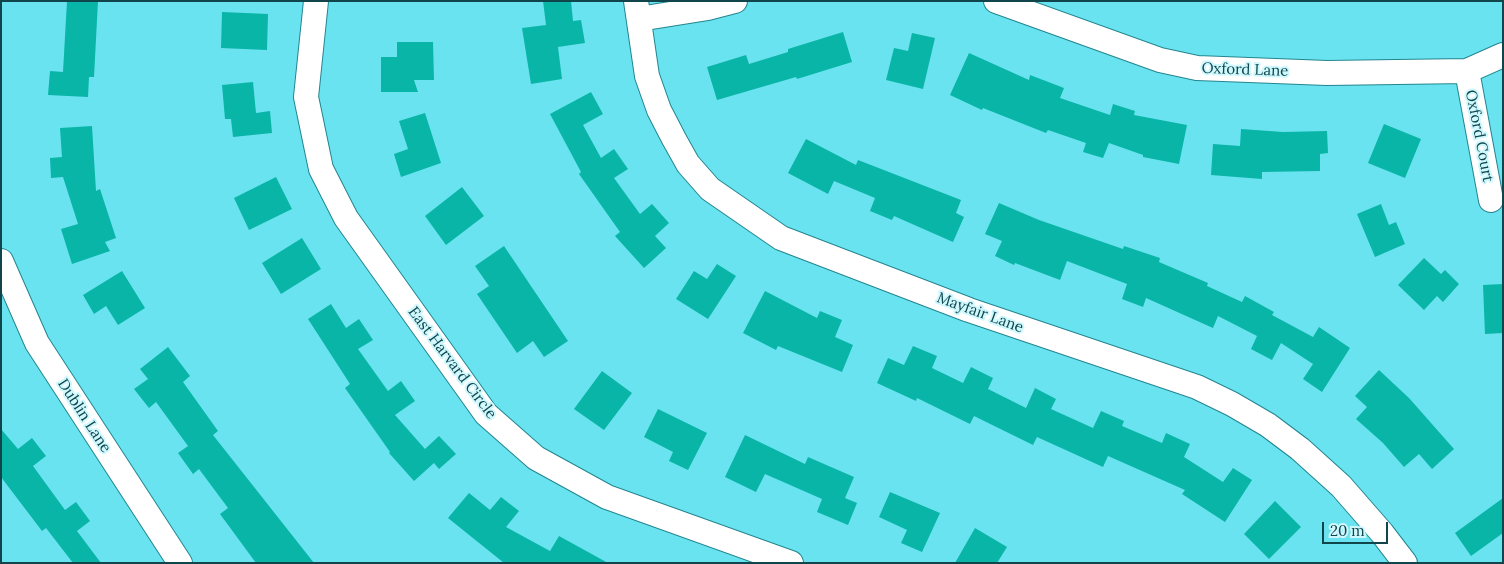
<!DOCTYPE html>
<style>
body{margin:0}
#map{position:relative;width:1504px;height:564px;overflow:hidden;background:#6ae3f0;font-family:Lora,serif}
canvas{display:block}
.frame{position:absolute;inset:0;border:2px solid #0f454b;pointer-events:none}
.scale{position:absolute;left:1322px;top:522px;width:66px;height:22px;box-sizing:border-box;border:2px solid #0f454b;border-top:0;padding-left:6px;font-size:15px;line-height:18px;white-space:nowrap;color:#0f454b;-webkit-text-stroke:4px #cef8fd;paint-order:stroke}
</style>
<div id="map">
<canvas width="1504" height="564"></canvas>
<div class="frame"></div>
<div class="scale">20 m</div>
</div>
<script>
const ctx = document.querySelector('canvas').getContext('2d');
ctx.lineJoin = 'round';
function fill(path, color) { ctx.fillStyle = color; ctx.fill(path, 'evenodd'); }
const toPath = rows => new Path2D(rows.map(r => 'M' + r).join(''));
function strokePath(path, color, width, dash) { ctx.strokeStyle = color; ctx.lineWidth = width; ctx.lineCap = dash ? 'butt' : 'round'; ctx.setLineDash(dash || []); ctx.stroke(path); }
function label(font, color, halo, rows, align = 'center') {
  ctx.font = font + ' Lora,serif'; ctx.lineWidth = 4; ctx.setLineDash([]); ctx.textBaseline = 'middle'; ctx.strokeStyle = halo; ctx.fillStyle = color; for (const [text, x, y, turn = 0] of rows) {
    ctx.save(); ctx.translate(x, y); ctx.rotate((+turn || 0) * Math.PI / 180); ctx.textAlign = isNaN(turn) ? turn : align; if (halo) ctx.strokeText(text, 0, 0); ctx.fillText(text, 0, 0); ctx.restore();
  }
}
fill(toPath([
 [67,1,98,1,94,77,89,77,88,97,48,95,50,71,63,72],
 [543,1,571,1,573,21,581,20,585,43,558,47,562,79,531,84,522,28,546,25],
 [222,12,268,14,267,50,221,48],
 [843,32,852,62,797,79,796,77,717,100,707,67,746,55,749,64,788,52,788,49],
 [912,33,935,38,923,89,886,80,894,48,908,51],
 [397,42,433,42,434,80,414,80,418,92,381,92,381,57,397,57],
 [969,53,1029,80,1030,75,1064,88,1060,98,1110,115,1113,104,1135,111,1134,115,1187,125,1179,164,1143,157,1143,155,1109,143,1103,158,1083,152,1086,143,1048,130,1046,133,983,108,982,110,950,95],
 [253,82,256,113,270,111,272,133,233,137,231,119,225,119,222,85],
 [591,92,603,114,583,125,601,158,614,149,628,169,614,178,640,214,652,204,669,223,655,236,666,248,644,268,615,236,620,232,579,174,581,172,550,114],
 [425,113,441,163,401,177,394,154,408,149,399,121],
 [1384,124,1421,139,1405,178,1368,163],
 [92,126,96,191,100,189,116,238,105,242,110,251,72,264,61,229,78,224,63,177,51,178,50,158,62,157,60,128],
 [1241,129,1283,132,1327,131,1328,153,1320,154,1320,171,1262,172,1262,179,1211,175,1213,144,1240,146],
 [806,139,856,165,858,160,961,200,956,213,964,217,953,242,894,216,892,220,870,211,875,198,834,181,828,194,788,173],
 [276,177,292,209,249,230,234,198],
 [462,187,484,216,446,245,425,216],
 [999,203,1039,220,1123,249,1124,246,1160,258,1159,262,1208,283,1207,286,1242,302,1245,296,1274,312,1272,315,1313,337,1319,327,1350,348,1322,392,1303,379,1313,364,1281,343,1272,360,1251,349,1257,336,1218,316,1213,328,1146,298,1143,307,1122,299,1127,284,1067,261,1060,280,1015,263,1014,265,995,256,1002,241,985,234],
 [1381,204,1389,225,1396,222,1405,244,1375,257,1357,214],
 [302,238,321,269,281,294,262,263],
 [504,246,568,341,544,357,533,341,517,353,477,294,489,286,475,266],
 [1424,258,1441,274,1445,270,1459,284,1443,302,1437,296,1424,310,1398,285],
 [717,264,736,276,708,319,676,299,694,271,707,279],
 [122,271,145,308,118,325,106,306,94,314,83,295],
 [1503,284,1503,333,1485,334,1483,285],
 [765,291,817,318,820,311,842,320,835,337,853,345,842,372,778,346,776,350,743,333],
 [331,304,346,328,359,319,373,340,358,349,388,391,401,381,415,401,395,415,425,449,439,436,456,454,439,469,434,463,414,481,389,453,390,452,345,388,350,384,308,319],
 [913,346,937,356,932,368,963,383,971,367,993,378,988,389,1026,408,1035,388,1056,399,1051,409,1093,428,1101,411,1124,421,1122,426,1162,443,1166,433,1190,444,1184,457,1223,482,1233,468,1252,480,1225,522,1182,494,1185,490,1108,456,1103,467,1037,437,1033,445,974,416,970,424,917,398,916,401,877,383,888,358,904,365],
 [168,347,190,376,183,382,218,431,213,435,314,563,256,563,220,514,228,508,199,469,193,474,178,453,188,446,156,402,149,408,134,389,148,379,140,369],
 [1379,370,1409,398,1454,449,1432,469,1419,454,1404,467,1383,443,1356,419,1367,407,1355,396],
 [602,371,632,393,604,430,574,409],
 [658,409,707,433,688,470,669,461,673,452,644,437],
 [1,429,18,449,32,438,46,456,33,466,65,510,76,502,90,521,77,531,101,563,73,563,46,528,42,531,1,477],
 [745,435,805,464,808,457,854,477,845,498,857,503,848,525,817,512,822,499,765,474,756,492,725,477],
 [890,492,940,513,922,552,901,543,907,530,879,517],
 [469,493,490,510,501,497,519,511,506,527,550,551,559,536,608,563,504,563,448,518],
 [1503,498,1503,533,1471,556,1455,533],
 [1275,501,1301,527,1269,559,1244,534],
 [975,528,1007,547,997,563,955,563]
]), '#08b5a7');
const street = toPath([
 [316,1,306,97,321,169,346,218,486,414,536,458,607,497,791,563],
 [636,1,647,76,659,110,674,139,688,164,710,189,781,238,969,310,1197,387,1232,404,1268,425,1300,449,1341,486,1382,533,1405,563],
 [996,1,1160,60,1197,68,1327,73,1467,71,1503,55],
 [639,19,708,8,735,1],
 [1467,71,1491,200],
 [1,261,37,343,180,563]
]);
strokePath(street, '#23858f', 26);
strokePath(street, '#fff', 24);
label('15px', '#0f454b', '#cef8fd', [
 ["Oxford Lane",1245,70,2],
 ["Oxford Court",1479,136,79],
 ["Mayfair Lane",980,313,20],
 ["East Harvard Circle",452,363,53],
 ["Dublin Lane",84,416,57]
]);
</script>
